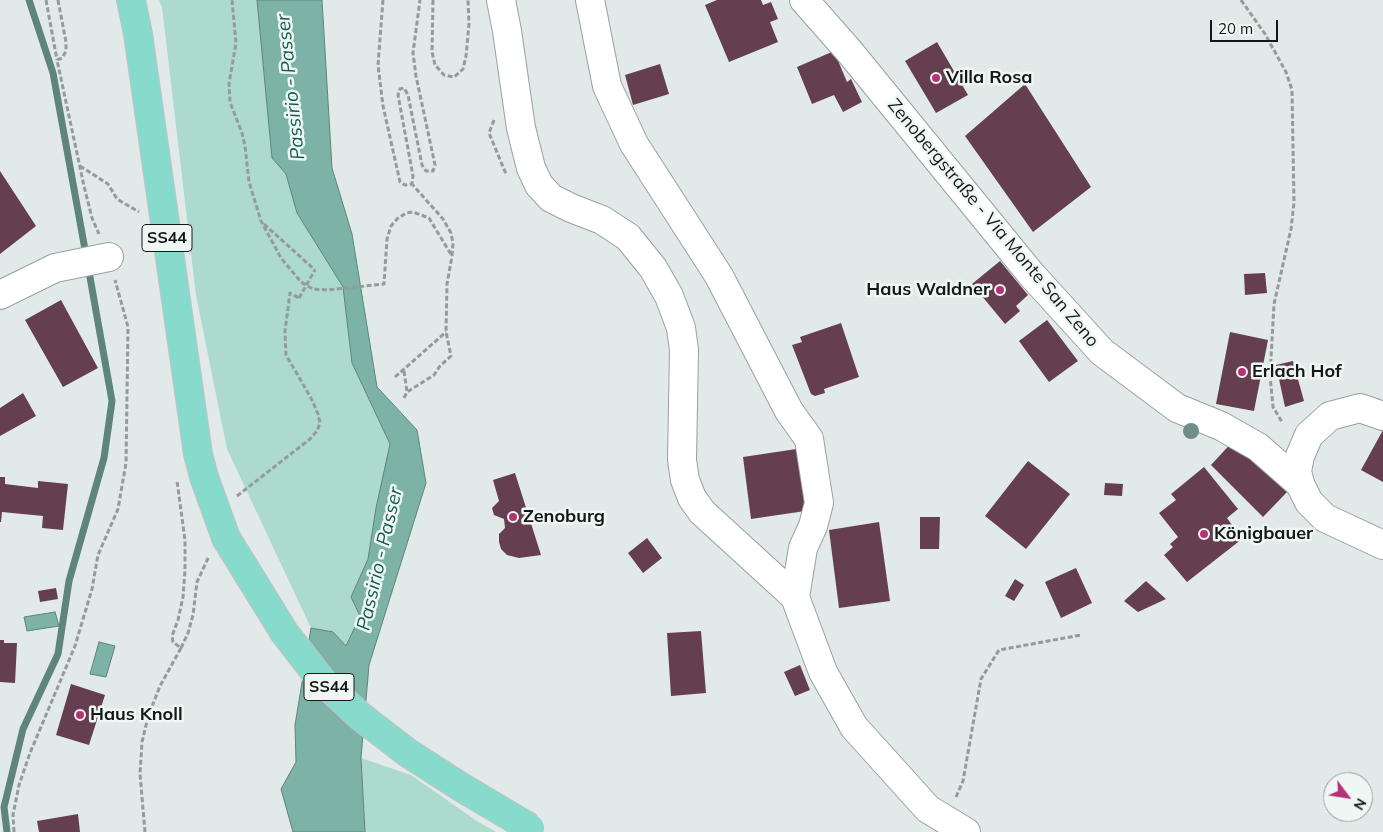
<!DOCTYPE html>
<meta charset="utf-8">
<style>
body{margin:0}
#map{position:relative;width:1383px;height:832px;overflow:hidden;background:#e1eae8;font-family:Mulish,sans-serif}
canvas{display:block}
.north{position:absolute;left:1323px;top:772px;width:50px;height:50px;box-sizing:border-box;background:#eff7f5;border:1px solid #989e9c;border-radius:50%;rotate:121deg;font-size:14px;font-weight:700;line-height:20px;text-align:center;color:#151817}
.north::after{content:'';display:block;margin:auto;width:18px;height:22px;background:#b63277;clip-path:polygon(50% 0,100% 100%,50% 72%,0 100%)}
.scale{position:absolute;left:1210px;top:20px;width:68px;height:22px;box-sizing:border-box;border:2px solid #151817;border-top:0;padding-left:6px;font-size:15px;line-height:18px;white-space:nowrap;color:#151817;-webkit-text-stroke:4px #eff7f5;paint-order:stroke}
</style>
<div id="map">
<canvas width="1383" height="832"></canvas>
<div class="north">N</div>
<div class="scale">20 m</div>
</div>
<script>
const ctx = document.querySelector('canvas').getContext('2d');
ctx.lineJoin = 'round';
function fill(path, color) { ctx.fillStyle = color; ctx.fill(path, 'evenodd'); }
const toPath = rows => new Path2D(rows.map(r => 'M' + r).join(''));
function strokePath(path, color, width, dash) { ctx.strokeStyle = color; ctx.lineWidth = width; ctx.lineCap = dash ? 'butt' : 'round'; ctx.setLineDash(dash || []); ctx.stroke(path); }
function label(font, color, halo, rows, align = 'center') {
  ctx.font = font + ' Mulish,sans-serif'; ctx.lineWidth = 5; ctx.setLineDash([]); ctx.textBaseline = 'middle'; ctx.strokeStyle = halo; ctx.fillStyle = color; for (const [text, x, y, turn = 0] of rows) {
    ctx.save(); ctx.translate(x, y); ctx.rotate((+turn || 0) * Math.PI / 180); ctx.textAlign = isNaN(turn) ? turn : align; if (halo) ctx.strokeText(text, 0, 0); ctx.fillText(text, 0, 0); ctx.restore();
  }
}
fill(toPath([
 [159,0,257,0,272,158,286,174,297,213,343,287,352,363,390,444,376,508,368,559,351,596,360,616,346,647,333,632,311,628,227,449,196,295,162,7],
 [361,758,411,775,477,821,496,832,365,832]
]), '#acdacf');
const water = toPath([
 [257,0,322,0,332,168,352,234,377,387,417,430,426,483,369,665,361,758,365,832,293,832,281,789,296,762,295,725,311,628,333,632,346,646,360,616,351,597,368,559,376,508,390,444,352,363,343,287,297,213,286,174,272,158,257,0],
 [55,612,59,626,27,631,24,617,55,612],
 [99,642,115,646,106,677,90,674,99,642]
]);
fill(water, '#7db2a6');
strokePath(water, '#5e847b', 1);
strokePath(toPath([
 [29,0,53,73,86,255],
 [7,832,4,807,23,729,58,654,69,581,104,458,112,401,88,266]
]), '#5e847b', 7);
fill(toPath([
 [717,0,761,0,763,5,771,2,778,19,770,22,778,42,729,62,705,5],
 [937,42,968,95,936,113,905,61],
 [834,51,847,82,851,79,862,102,843,112,834,95,812,104,797,67],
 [660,64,669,94,633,105,625,75],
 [1025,84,1091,187,1033,232,965,136],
 [0,171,36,226,0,254],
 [1000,261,1028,295,1016,306,1020,311,1005,324,972,284],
 [1265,273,1267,293,1245,295,1244,274],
 [61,300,98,368,63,387,25,320],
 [1047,320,1078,361,1049,382,1019,341],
 [841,323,859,377,824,389,825,393,815,396,811,394,792,345,802,342,800,337],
 [1230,332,1268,340,1254,411,1216,404],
 [1293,361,1304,401,1285,407,1276,365],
 [23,393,36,416,0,436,0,408],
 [1383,430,1383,482,1361,470],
 [1235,439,1288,491,1263,517,1211,465],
 [803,448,812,510,751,519,743,457],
 [1028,461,1070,494,1026,549,985,516],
 [1204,467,1238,509,1227,518,1242,539,1187,582,1164,555,1173,547,1170,544,1178,537,1159,513,1176,500,1171,494],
 [515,473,541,555,519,558,507,555,501,549,499,542,499,534,505,528,504,519,494,515,492,508,499,501,493,480],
 [0,477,5,477,5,484,38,488,38,481,68,484,63,530,42,528,43,516,2,512,1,522,0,522],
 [1105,483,1123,484,1122,496,1104,495],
 [920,517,940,517,939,549,920,549],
 [879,522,890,601,839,608,829,530],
 [647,538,662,558,643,573,628,553],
 [1076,568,1092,603,1061,618,1045,582],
 [1015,579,1024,585,1014,601,1005,596],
 [1146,581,1166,599,1138,612,1124,601],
 [56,588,58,599,40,602,38,591],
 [701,631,706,693,671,696,667,633],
 [0,640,4,640,4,643,17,643,15,683,0,682],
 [800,665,810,690,795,696,784,672],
 [71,684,105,695,89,745,56,735],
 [78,814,80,832,39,832,37,821]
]), '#653f4f');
const minor = toPath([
 [501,0,507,31,521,128,531,168,539,185,551,198,571,208,602,220,628,237,653,268,669,296,681,328,684,350,682,460,685,480,692,498,702,512,795,597,823,672,854,727,928,809,966,832],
 [590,0,607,86,634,144,719,276,789,411,809,439,819,503,813,526,803,548,795,597],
 [804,0,849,51,1031,274,1102,352,1177,408,1221,426,1258,447,1300,484],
 [0,295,55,268,109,257]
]);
const tertiary = toPath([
 [1383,416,1360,408,1330,416,1309,435,1300,456,1297,471,1300,484,1309,502,1325,518,1383,545]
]);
const primary = toPath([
 [131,0,138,34,198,454,204,477]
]);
strokePath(minor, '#99a19f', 30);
strokePath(tertiary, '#99a19f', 30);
strokePath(primary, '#c2c3c3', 30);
strokePath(toPath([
 [46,0,57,60],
 [58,0,66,42,66,51,62,58,57,60,84,186,92,218,99,234],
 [232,0,236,43,229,84,230,102,242,133,245,146,249,182,261,221,281,258,301,282,313,289,328,290,384,284,387,239,391,226,397,219,406,213,413,212,429,218,452,256,453,243,451,233,443,219,412,184],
 [383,0,378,65,383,106,400,182,405,185,412,184,413,176,398,95,400,89,404,88,408,95,422,165,426,171,433,171,435,165,416,76,413,53,420,0],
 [433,0,432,52,435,65,444,75,454,77,463,69,466,56,469,24,468,0],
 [1241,0,1265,34,1286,72,1292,90,1294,203,1291,229,1274,304,1270,376,1273,407,1282,422],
 [494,120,489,133,506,174],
 [80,166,108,184,117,199,139,212],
 [264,224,315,270],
 [404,371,407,392],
 [395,377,446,332],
 [404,398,407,392,434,375,440,366,451,356,446,332,447,284,452,256],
 [237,496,310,439,317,431,320,423,318,414,311,398,286,355,285,331,290,293,299,298],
 [181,648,188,633,193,615,197,582,209,556],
 [956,797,963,781,981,679,999,650,1081,635],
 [14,832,13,815,19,785,30,753,75,646,92,589,98,555,118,509,126,463,128,327,115,280],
 [145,832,140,774,142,742,148,717,160,686,181,648,173,642,172,636,178,620,183,597,185,570,185,540,177,481]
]), '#949b99', 3, [5, 2.5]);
strokePath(minor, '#fff', 28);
strokePath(tertiary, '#fff', 28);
strokePath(primary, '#86dbcd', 28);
const primaryBridge = toPath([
 [204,477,226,538,284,632,321,680,360,716,408,753,461,787,530,828]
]);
strokePath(primaryBridge, '#c2c3c3', 30, []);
strokePath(toPath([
 [299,298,315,270]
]), '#949b99', 3, [5, 2.5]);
strokePath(primaryBridge, '#86dbcd', 28);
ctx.fillStyle = '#708e89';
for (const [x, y] of [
 [1191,431]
]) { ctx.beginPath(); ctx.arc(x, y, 8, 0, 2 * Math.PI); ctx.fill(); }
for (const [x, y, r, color] of [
 [936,78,5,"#b63277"],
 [1000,290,5,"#b63277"],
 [1242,372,5,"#b63277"],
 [513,517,5,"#b63277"],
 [1204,534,5,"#b63277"],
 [80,715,5,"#b63277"]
]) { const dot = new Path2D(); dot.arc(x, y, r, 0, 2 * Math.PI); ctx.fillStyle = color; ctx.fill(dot); strokePath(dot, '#eff7f5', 2); }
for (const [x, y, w] of [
 [167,238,50],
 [329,687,50]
]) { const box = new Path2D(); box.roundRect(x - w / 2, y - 13.5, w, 27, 4); ctx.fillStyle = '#eff7f5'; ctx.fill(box); strokePath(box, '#151817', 1); }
label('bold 16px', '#151817', null, [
 ["SS44",167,238],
 ["SS44",329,687]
]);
label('bold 18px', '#151817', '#eff7f5', [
 ["Villa Rosa",946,78],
 ["Haus Waldner",990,290,"right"],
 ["Erlach Hof",1252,372],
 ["Zenoburg",523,517],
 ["Königbauer",1214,534],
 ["Haus Knoll",90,715]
], 'left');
label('18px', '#151817', '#eff7f5', [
 ["Zenobergstraße - Via Monte San Zeno",993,223,50]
]);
label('italic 19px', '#145b4f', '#eff7f5', [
 ["Passirio - Passer",291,87,-96],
 ["Passirio - Passer",380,559,-77]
]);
</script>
